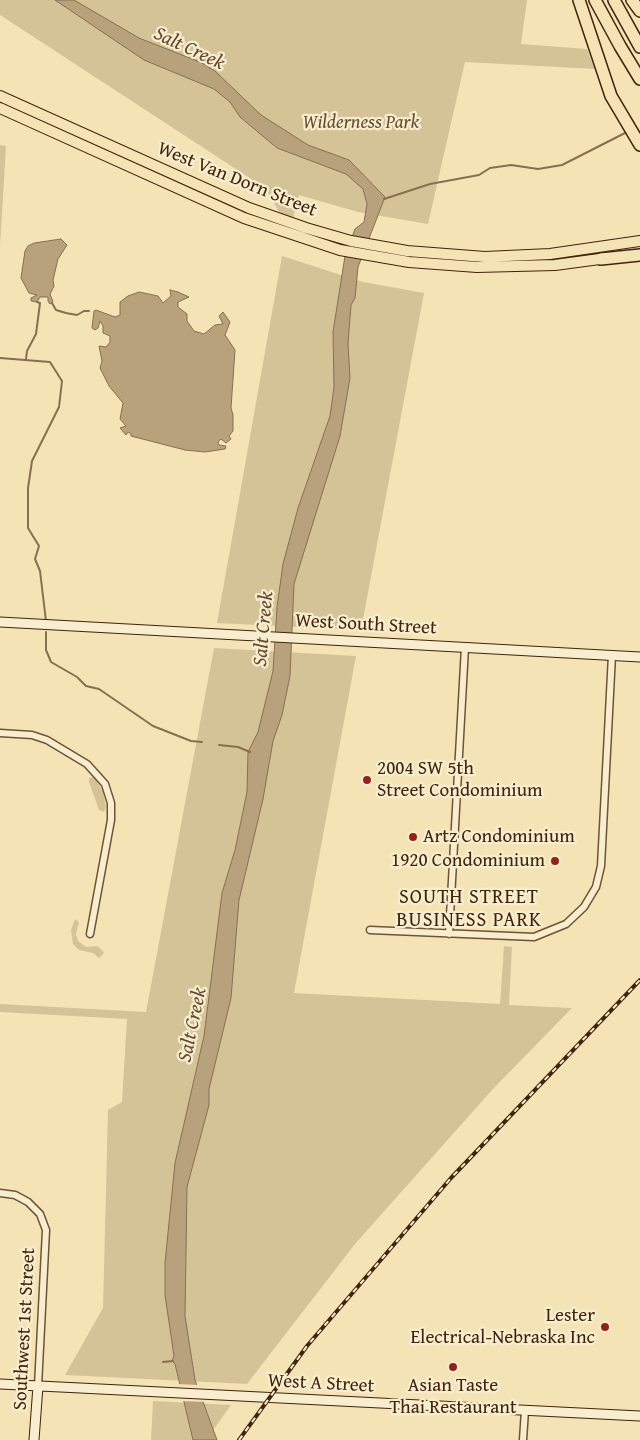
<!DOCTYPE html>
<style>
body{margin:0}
canvas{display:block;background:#f4e3b5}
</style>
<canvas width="640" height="1440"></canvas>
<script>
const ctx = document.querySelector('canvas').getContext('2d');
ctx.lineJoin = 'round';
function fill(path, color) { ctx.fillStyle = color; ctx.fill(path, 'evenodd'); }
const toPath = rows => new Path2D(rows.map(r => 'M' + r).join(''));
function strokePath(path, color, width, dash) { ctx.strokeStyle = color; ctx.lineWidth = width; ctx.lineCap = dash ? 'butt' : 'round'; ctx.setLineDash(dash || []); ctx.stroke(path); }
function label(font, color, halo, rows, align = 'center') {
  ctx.font = font + ' "Gentium Book Plus",serif'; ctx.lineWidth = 4.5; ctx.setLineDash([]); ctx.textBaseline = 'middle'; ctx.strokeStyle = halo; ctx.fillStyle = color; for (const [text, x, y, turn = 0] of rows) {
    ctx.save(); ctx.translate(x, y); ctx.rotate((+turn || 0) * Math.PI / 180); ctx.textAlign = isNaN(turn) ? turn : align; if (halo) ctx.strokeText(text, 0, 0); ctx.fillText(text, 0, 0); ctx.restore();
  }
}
fill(toPath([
 [0,0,527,0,521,44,587,49,595,69,465,62,428,224,358,212,299,195,290,230,265,188,0,15],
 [0,145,6,146,0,247],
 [282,256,363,282,424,293,361,630,217,623],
 [214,648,356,656,294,993,500,1004,504,946,512,947,509,1005,572,1008,492,1090,355,1244,247,1384,65,1375,103,1308,108,1110,122,1102,127,1019,0,1012,0,1004,146,1012],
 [92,777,96,779,103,792,106,807,104,812,99,810,89,782,89,778],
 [75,919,79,922,76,934,78,941,86,947,97,946,101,949,104,953,99,958,93,953,79,950,73,944,71,930],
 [153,1401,231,1405,206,1440,151,1440]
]), '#d5c398');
const water = toPath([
 [55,0,74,0,139,38,200,62,215,71,261,115,308,145,349,160,385,197,358,267,355,298,351,305,348,344,350,378,340,436,294,584,290,676,282,715,273,741,263,799,239,900,231,998,209,1089,209,1105,187,1187,185,1316,195,1380,217,1440,193,1440,175,1364,172,1361,174,1356,165,1295,165,1263,175,1163,204,1036,222,893,235,850,247,792,248,752,258,732,273,671,277,607,283,564,298,508,330,416,334,387,333,332,345,256,355,229,364,222,367,204,363,189,346,174,277,148,240,117,230,102,214,89,144,60,55,0],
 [61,239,67,245,58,259,53,280,54,286,50,294,53,302,50,304,48,301,48,297,40,297,37,302,31,301,31,298,37,295,29,293,21,278,25,251,28,246,34,243,61,239],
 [170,290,178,292,189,297,178,302,178,307,187,314,187,321,194,331,204,334,215,325,223,324,219,316,223,312,230,322,225,335,235,350,231,408,233,415,233,431,229,436,231,439,226,443,221,439,218,442,219,445,226,446,225,449,205,452,185,450,131,436,131,434,128,432,126,435,120,428,126,426,120,419,123,403,109,386,100,368,102,361,99,346,106,347,110,342,110,336,103,333,103,326,100,321,98,328,95,330,92,328,94,311,96,310,115,317,120,315,120,302,128,296,139,292,158,296,163,303,171,296,170,290]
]);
fill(water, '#b7a27c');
strokePath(water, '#87704f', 1);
fill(toPath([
 [177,1384,199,1385,206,1402,181,1401]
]), '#f4e3b5');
strokePath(toPath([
 [384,199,430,184,479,175,490,168,511,165,538,169,562,165,627,132],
 [52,303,56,310,66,313,77,315,84,311,89,311],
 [0,358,50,362,62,381,59,407,32,461,28,488,28,528,39,546,35,559,40,571,46,621],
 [26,359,27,351,36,334,40,303,37,302],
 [46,632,46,650,51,662,77,677,86,686,99,689,153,726,191,741,202,742],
 [219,745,238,747,250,752],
 [163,1362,173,1361]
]), '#87704f', 2);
const street = toPath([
 [0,733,32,735,47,740,87,764,105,784,111,803,111,820,90,934],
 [370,930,534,937,566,924,584,907,596,887,601,866,612,655],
 [449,934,465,647],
 [0,1193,15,1195,28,1202,40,1214,46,1230,38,1386],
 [523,1440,525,1410]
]);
const secondary = toPath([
 [0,622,640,657],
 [0,1384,640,1416],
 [34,1440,38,1386]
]);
const primary = toPath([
 [0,96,249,208,306,228,351,241,407,251,485,257,550,254,640,241],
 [0,108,244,218,340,250,409,262,477,267,555,265,607,258]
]);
const highway = toPath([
 [579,0,611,96,640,145],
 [595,0,620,46,640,79],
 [614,0,640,47],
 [632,0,640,11],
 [601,259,640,255]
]);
strokePath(street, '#6d5436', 9);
strokePath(secondary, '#40240c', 11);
strokePath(primary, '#40240c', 12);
strokePath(highway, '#40240c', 14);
strokePath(street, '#f8edcf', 6);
strokePath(secondary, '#f8edcf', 9);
strokePath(primary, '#f4e3b5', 10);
strokePath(highway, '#f4e3b5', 11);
const rail = toPath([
 [239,1440,307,1346,451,1178,640,980]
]);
strokePath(rail, '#40240c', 4);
strokePath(rail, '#f8edcf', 2, [5.5]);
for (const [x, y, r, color] of [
 [367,780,5,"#8f2418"],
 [413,837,5,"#8f2418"],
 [555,861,5,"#8f2418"],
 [605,1327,5,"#8f2418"],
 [453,1367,5,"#8f2418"]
]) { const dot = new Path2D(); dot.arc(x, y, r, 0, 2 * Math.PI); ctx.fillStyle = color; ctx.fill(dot); strokePath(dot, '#f8edcf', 2); }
label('italic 19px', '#654c2f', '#f8edcf', [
 ["Wilderness Park",361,123]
]);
label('19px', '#40240c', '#f8edcf', [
 ["West Van Dorn Street",237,180,22],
 ["West South Street",366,625,3],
 ["Southwest 1st Street",25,1329,-87],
 ["West A Street",321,1384,3]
]);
label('19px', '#40240c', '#f8edcf', [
 ["2004 SW 5th",377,769],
 ["Street Condominium",377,791],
 ["Artz Condominium",423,837],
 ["1920 Condominium",545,861,"right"],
 ["Lester",595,1316,"right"],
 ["Electrical-Nebraska Inc",595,1338,"right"],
 ["Asian Taste",453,1386,"center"],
 ["Thai Restaurant",453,1408,"center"]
], 'left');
label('italic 20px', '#644a2e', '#f8edcf', [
 ["Salt Creek",189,49,25],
 ["Salt Creek",264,629,-85],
 ["Salt Creek",193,1025,-78]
]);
ctx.letterSpacing = '1px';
label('20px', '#40240c', '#f8edcf', [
 ["SOUTH STREET",469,898],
 ["BUSINESS PARK",469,921]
]);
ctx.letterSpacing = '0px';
</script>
